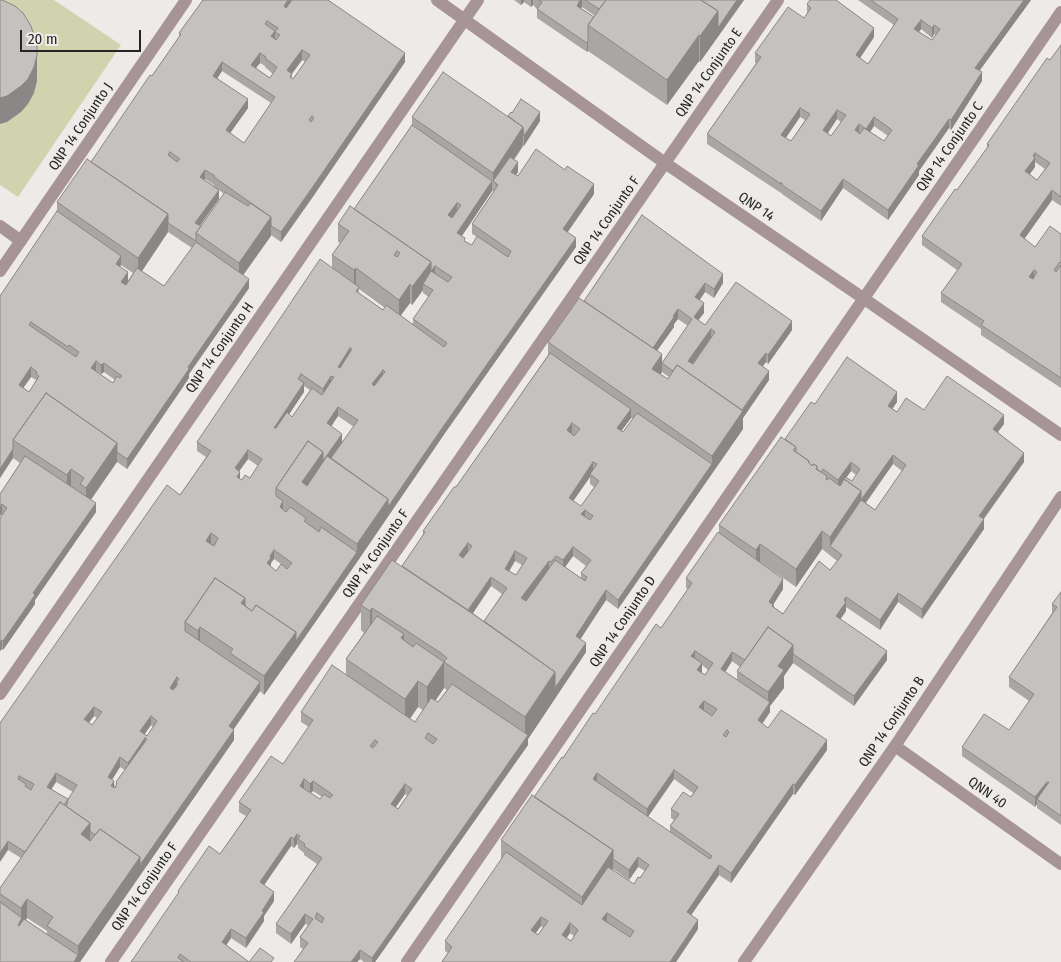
<!DOCTYPE html>
<style>
body{margin:0}
#map{position:relative;width:1061px;height:962px;overflow:hidden;background:#eeeae8;font-family:"Fira Sans Condensed",sans-serif}
canvas{display:block}
.scale{position:absolute;left:20px;top:30px;width:121px;height:22px;box-sizing:border-box;border:2px solid #262524;border-top:0;padding-left:6px;font-size:15px;line-height:18px;white-space:nowrap;color:#262524;-webkit-text-stroke:4px #eeeae8;paint-order:stroke}
</style>
<div id="map">
<canvas width="1061" height="962"></canvas>
<div class="scale">20 m</div>
</div>
<script>
const ctx = document.querySelector('canvas').getContext('2d');
ctx.lineJoin = 'round';
function fill(path, color) { ctx.fillStyle = color; ctx.fill(path, 'evenodd'); }
const toPath = rows => new Path2D(rows.map(r => 'M' + r).join(''));
function strokePath(path, color, width, dash) { ctx.strokeStyle = color; ctx.lineWidth = width; ctx.lineCap = dash ? 'butt' : 'round'; ctx.setLineDash(dash || []); ctx.stroke(path); }
function label(font, color, halo, rows, align = 'center') {
  ctx.font = font + ' "Fira Sans Condensed",sans-serif'; ctx.lineWidth = 4; ctx.setLineDash([]); ctx.textBaseline = 'middle'; ctx.strokeStyle = halo; ctx.fillStyle = color; for (const [text, x, y, turn = 0] of rows) {
    ctx.save(); ctx.translate(x, y); ctx.rotate((+turn || 0) * Math.PI / 180); ctx.textAlign = isNaN(turn) ? turn : align; if (halo) ctx.strokeText(text, 0, 0); ctx.fillText(text, 0, 0); ctx.restore();
  }
}
fill(toPath([
 [0,0,54,0,121,45,18,197,0,185]
]), '#d0d3ae');
strokePath(toPath([
 [437,0,665,163,863,298,1061,435],
 [0,226,21,241],
 [0,271,186,0],
 [0,694,478,0],
 [895,746,1061,864],
 [111,962,778,0],
 [407,962,1061,12],
 [744,962,895,746,1061,497]
]), '#a79497', 12);
fill(toPath([
 [203,0,405,62,312,198,281,242,271,235,243,275,249,288,189,374,189,378,127,469,117,462,91,500,96,512,35,600,35,604,3,650,2,649,0,651,0,518,3,514,2,514,0,494,20,463,13,458,0,478,0,296,57,211,57,202,91,162,179,37,179,33],
 [302,60,305,62,293,79,292,78,292,74],
 [260,63,265,66,265,67,273,74,270,78,256,68],
 [222,71,271,103,244,143,230,133,248,108,217,78],
 [205,179,214,185,214,186,205,180],
 [219,190,224,194,201,226,200,226,219,199],
 [168,232,192,248,164,286,142,271],
 [121,265,133,273,125,285,128,282,120,267],
 [96,371,101,374,104,372,115,380,113,383],
 [31,377,36,380,36,382,29,392,23,388],
 [514,0,744,0,700,62,699,61,667,105,588,51,587,52,537,18,537,9,533,5,531,7,524,2,521,5],
 [582,7,595,16,594,17,581,8],
 [858,0,1031,0,979,71,982,81,951,130,949,128,919,171,919,175,888,220,843,188,821,221,782,194,781,192,781,193,707,144,707,134,756,63,755,63,755,53,804,18,807,14,807,4,874,37,860,58,868,64,894,25],
 [921,29,932,38,934,34,936,35,932,40,919,32],
 [800,117,805,120,791,141,786,138],
 [837,119,841,122,831,136,828,133],
 [874,126,888,136,884,141,870,132],
 [1061,45,1061,206,1052,200,1024,239,1035,247,1061,234,1061,388,981,335,981,329,941,302,941,293,957,270,922,245,922,236,957,190,987,148,987,144],
 [1035,162,1045,169,1037,180,1029,174,1035,167],
 [512,113,540,121,514,160,518,172,516,175,518,176,594,194,567,232,576,247,445,433,357,562,264,695,260,691,233,730,234,740,80,962,0,962,0,888,21,858,8,850,0,723,180,495,206,457,197,451,197,442,332,268,332,255,340,243,338,242,338,224,354,209,412,125,412,117,508,116],
 [492,191,494,191,472,224,472,234,477,237,472,245,465,241,462,236],
 [359,289,385,308,383,310,359,293],
 [423,290,423,293,429,297,413,319,413,324,400,316,410,303,412,305],
 [304,386,310,390,292,417,289,414,304,392],
 [338,416,354,427,342,443,331,426],
 [248,459,258,466,250,478,242,480,240,479,239,471],
 [274,559,281,564,276,571,271,567,271,563],
 [94,716,97,718,92,725,89,723],
 [151,725,153,727,147,736,145,734],
 [120,767,125,770,116,782,116,785,115,788,114,781,112,780],
 [56,782,73,792,68,799,51,789],
 [27,918,47,931,47,934,26,920],
 [642,215,723,283,714,298,705,292,699,300,704,313,698,320,705,325,792,330,768,364,766,362,763,366,769,380,743,418,743,429,618,609,606,600,580,639,586,652,528,739,528,745,375,962,364,962,360,959,357,962,294,962,303,949,300,947,300,937,308,925,305,924,291,944,276,933,276,924,317,864,304,855,304,853,298,848,298,845,297,844,294,848,291,846,264,885,274,901,264,916,264,921,246,948,231,938,226,945,249,962,274,962,131,962,178,895,178,891,220,854,246,816,239,812,239,802,283,764,309,727,301,722,301,712,346,675,346,659,364,633,361,630,361,605,402,566,423,535,423,531,456,487,548,355,548,342,584,301],
 [678,319,688,326,662,363,657,351,674,327,674,324],
 [662,372,669,377,668,379,660,375],
 [631,418,633,419,623,432,621,431],
 [590,477,590,484,594,487,581,506,573,501],
 [573,556,586,566,581,573,581,578,565,567],
 [515,561,522,565,516,575,509,571],
 [491,586,502,594,484,621,473,613],
 [444,688,447,690,438,702,435,701],
 [418,707,423,710,415,722,410,719],
 [313,791,322,797,320,799,311,793],
 [405,794,408,796,398,809,395,808],
 [897,402,892,409,897,412,924,410,1004,424,998,432,1024,462,984,519,984,529,922,619,898,602,880,630,846,607,846,611,840,619,887,660,854,706,793,663,784,676,784,688,770,706,770,712,762,724,768,728,827,750,795,795,793,794,731,883,719,875,691,915,698,929,676,962,442,962,448,953,445,951,445,941,502,859,501,858,501,840,534,797,595,714,661,628,688,589,686,588,686,578,719,534,719,525,785,439,815,404],
 [893,464,902,471,875,510,866,503],
 [851,471,856,475,852,481,846,478],
 [822,549,837,561,830,570,783,614,774,607,773,604,783,589,760,562,796,587],
 [732,661,740,667,737,671,737,680,725,672],
 [702,665,708,670,705,675,702,673],
 [674,779,693,793,691,797,671,809,671,818,674,820,670,826,670,832,648,817],
 [638,867,645,871,634,884,612,870,613,869,629,880],
 [541,926,543,928,538,935,536,933],
 [570,933,574,936,571,941,566,938],
 [1061,592,1061,825,1037,808,1037,804,1035,807,962,756,962,747,1009,730,1029,701,1009,687,1009,677,1052,613,1052,604]
]), '#a9a6a4');
fill(toPath([
 [288,0,295,0,284,16,284,6],
 [521,0,524,0,524,2,521,5],
 [531,0,533,0,533,5,531,7],
 [580,0,582,0,582,7,577,15,577,6],
 [737,0,744,0,700,62,700,36,718,11],
 [1024,0,1031,0,975,77,975,68],
 [921,20,921,29,914,38,914,29],
 [934,25,934,34,932,38,932,28],
 [874,28,874,37,856,64,856,55],
 [275,31,275,40,271,36],
 [699,35,699,61,667,105,667,80],
 [588,42,588,51,587,52,587,43],
 [37,45,37,81,34,93,28,104,21,112,7,122,0,124,0,98],
 [302,50,302,60,287,80,287,70],
 [260,53,260,63,251,74,251,65],
 [405,53,405,62,312,198,312,188],
 [222,62,222,71,213,85,213,76],
 [982,72,982,81,951,130,951,120],
 [248,99,248,108,226,139,226,130],
 [800,108,800,117,781,144,781,135],
 [837,110,837,119,823,140,823,130],
 [540,112,540,121,524,146,524,136],
 [874,117,874,126,866,138,866,129],
 [949,119,949,128,919,171,919,175,888,220,888,210,917,164],
 [859,124,859,134,855,130],
 [523,127,523,145,497,185,493,181,493,191,493,173],
 [1035,153,1035,167,1025,181,1025,171,1033,156],
 [518,162,518,172,511,181,511,172],
 [205,170,205,179,200,187,200,177],
 [843,179,843,188,821,221,821,211],
 [492,181,492,191,457,243,457,233],
 [594,184,594,194,563,239,563,229],
 [312,188,312,198,281,242,281,232],
 [219,190,219,199,195,232,195,223],
 [1052,190,1052,200,1020,245,1020,235],
 [457,203,457,212,448,225,448,215],
 [168,214,168,232,138,277,138,258],
 [271,217,271,236,239,281,239,263],
 [576,238,576,247,445,433,357,562,357,544,388,499,445,424],
 [121,256,121,265,116,273,116,264],
 [431,262,431,280,423,284,423,290,412,305,412,287],
 [435,266,435,275,431,271],
 [356,268,356,286,354,288,354,270],
 [1034,270,1034,279,1029,277],
 [128,272,128,282,121,291,121,282],
 [723,274,723,283,714,298,714,289],
 [249,279,249,288,189,374,189,378,127,469,127,459,188,367],
 [705,283,705,292,695,307,695,297],
 [410,284,410,303,399,318,399,300],
 [704,303,704,313,694,326,694,317],
 [678,309,678,319,674,324,674,327,648,363,648,354],
 [792,321,792,330,768,364,768,355],
 [711,329,711,338,688,370,688,361],
 [350,348,350,357,338,376,338,367],
 [766,353,766,362,758,372,758,363],
 [662,354,662,372,652,387,652,369],
 [96,361,96,371,91,368],
 [104,363,104,372,101,374,101,365],
 [31,367,31,377,19,394,19,385],
 [383,370,383,380,372,394,372,384],
 [769,371,769,380,743,418,743,429,618,609,618,600,712,464,712,456],
 [331,376,331,385,323,398,323,389],
 [304,383,304,392,274,437,274,428],
 [897,392,897,402,888,415,888,406],
 [338,407,338,416,327,433,327,423],
 [631,409,631,418,617,437,617,428],
 [1004,415,1004,424,993,438,993,429],
 [572,423,572,433,567,439,567,430],
 [342,434,342,443,302,500,302,482,323,452],
 [117,443,117,462,86,506,86,488],
 [13,449,13,458,0,478,0,469],
 [248,450,248,459,235,477,235,468],
 [1024,453,1024,462,979,525,979,516],
 [893,455,893,464,861,509,861,500],
 [593,462,593,471,590,474,590,477,569,507,569,498],
 [851,462,851,471,838,489,838,480],
 [71,469,71,487,67,493,67,475],
 [240,472,240,481,237,477],
 [861,491,861,509,830,546,830,537],
 [283,501,283,511,280,507],
 [96,503,96,512,35,600,35,604,3,650,3,641,33,593],
 [2,504,2,514,0,516,0,507],
 [585,510,585,519,581,514],
 [984,519,984,529,922,619,922,609],
 [822,531,822,549,796,587,796,569],
 [211,533,211,543,206,550,206,541],
 [468,543,468,552,459,565,459,555],
 [760,544,760,562,756,569,756,550],
 [573,547,573,556,563,570,563,560],
 [274,550,274,559,271,563,271,567,267,563,270,556],
 [515,551,515,561,505,578,505,569],
 [357,552,357,562,296,650,296,641],
 [549,561,549,570,521,608,521,598],
 [491,577,491,586,463,628,463,618],
 [783,579,783,589,773,605,774,605,774,614,769,602],
 [606,590,606,600,576,646,576,636],
 [898,593,898,602,880,630,880,620],
 [846,597,846,611,836,626,836,616,844,600],
 [245,598,245,616,241,603],
 [372,608,372,633,370,636,370,611],
 [200,627,200,645,198,650,198,631],
 [296,632,296,650,264,695,264,676],
 [404,634,404,660,401,638],
 [2,640,2,649,0,651,0,642],
 [586,643,586,652,528,739,528,745,375,962,372,962,372,958,525,739,525,717,555,672],
 [793,645,793,663,784,676,784,688,770,706,770,712,758,730,758,720,768,706,768,692,778,666],
 [695,651,695,660,691,656],
 [887,651,887,660,854,706,854,696],
 [732,652,732,661,721,679,721,669],
 [444,662,444,688,427,713,427,687],
 [702,663,702,673,697,670],
 [177,677,176,688,170,697,170,688],
 [418,681,418,707,405,725,405,699],
 [260,682,260,691,229,736,229,726],
 [704,701,704,710,699,707],
 [94,707,94,716,84,728,84,719],
 [151,716,151,725,140,740,140,731],
 [234,730,234,740,80,962,74,962,78,955,78,946,140,857],
 [145,738,145,747,128,772,128,763],
 [827,740,827,750,795,795,795,785],
 [120,757,120,767,108,786,108,777],
 [674,770,674,779,647,818,647,809],
 [56,773,56,782,47,796,47,787],
 [597,773,597,783,593,779],
 [304,779,304,789,300,786],
 [114,781,114,791,111,786],
 [313,781,313,791,310,793,310,784],
 [1047,782,1047,791,1037,799,1037,804,1035,807,1035,797],
 [405,784,405,794,391,814,391,804],
 [793,784,793,794,731,883,731,873],
 [90,823,90,841,81,834],
 [297,834,297,844,294,848,294,839],
 [291,837,291,846,260,891,260,882],
 [8,841,8,850,0,862,0,853],
 [613,850,613,869,582,915,582,897],
 [638,857,638,867,629,880,629,870],
 [719,865,719,875,687,921,687,912],
 [274,892,274,901,264,916,264,921,246,948,246,938,262,911],
 [27,899,27,918,22,926,22,927,18,925,21,919,21,908],
 [607,913,607,922,602,919],
 [305,914,305,924,291,944,291,934],
 [541,917,541,926,531,939,531,930],
 [698,920,698,929,676,962,670,962],
 [570,923,570,933,562,945,562,935],
 [231,929,231,938,222,952,222,942],
 [360,950,360,959,357,962,351,962]
]), '#8a8786');
const building = toPath([
 [0,0,2,0,15,6,23,13,31,26,37,45,37,55,34,67,28,79,21,86,7,96,0,98,0,0],
 [203,0,288,0,284,6,286,8,292,0,328,0,405,53,312,188,281,232,271,226,271,217,214,177,215,176,205,170,200,177,219,190,195,223,201,226,196,233,196,241,168,223,168,214,91,162,150,75,152,76,181,34,179,33,203,0],
 [267,21,278,28,275,32,280,35,276,40,271,36,275,31,265,24,267,21],
 [302,50,310,55,293,79,290,77,292,74,287,70,302,50],
 [260,53,266,57,265,58,277,67,270,78,251,65,260,53],
 [222,62,275,97,244,143,226,130,248,99,213,76,222,62],
 [312,116,314,118,311,122,309,120,312,116],
 [170,152,180,159,177,162,168,155,170,152],
 [539,0,580,0,577,6,594,17,588,25,588,42,587,43,537,9,542,2,539,0],
 [585,0,606,0,599,9,585,0],
 [606,0,701,0,718,11,700,36,699,35,667,80,588,25,606,0],
 [701,0,737,0,718,28,718,11,701,0],
 [810,0,836,0,874,28,856,55,868,64,898,19,871,0,1024,0,975,68,982,72,951,120,949,119,917,164,919,165,888,210,843,179,821,211,782,185,782,183,781,182,781,184,707,134,761,57,755,53,788,7,804,18,811,8,807,4,810,0],
 [921,20,932,28,934,25,940,29,932,40,914,29,921,20],
 [800,108,810,114,791,141,781,135,800,108],
 [837,110,846,115,831,136,823,130,837,110],
 [874,117,892,130,884,141,864,128,860,134,855,130,859,124,866,129,874,117],
 [1061,45,1061,197,1052,190,1020,235,1035,247,1050,226,1061,234,1061,263,1060,262,1054,270,1056,272,1061,265,1061,378,981,325,984,321,941,293,962,264,922,236,955,189,957,190,989,145,987,144,1047,58,1050,60,1061,45],
 [1035,153,1050,163,1037,180,1025,171,1035,158,1033,156,1035,153],
 [1034,270,1037,272,1033,279,1029,277,1034,270],
 [443,72,523,127,493,173,412,117,443,72],
 [521,99,540,112,524,136,523,127,508,116,511,112,512,113,521,99],
 [412,125,492,181,457,233,465,238,464,241,472,245,477,236,508,257,511,251,472,224,498,185,493,181,510,157,518,162,511,172,518,176,536,149,565,170,567,166,594,184,563,229,576,238,445,424,388,507,388,499,331,458,358,420,338,407,327,423,342,434,323,461,323,452,308,441,276,488,276,496,283,501,280,507,286,512,290,507,306,518,304,521,319,532,321,527,357,552,296,641,296,632,256,605,252,611,245,606,245,598,215,578,185,622,185,631,260,682,229,726,234,730,140,865,140,857,100,829,95,835,90,831,90,823,66,806,68,802,67,801,77,785,56,773,47,787,68,799,64,805,60,802,25,852,8,841,0,853,0,723,167,485,180,495,211,451,197,442,320,259,359,287,356,291,383,310,386,305,444,347,447,343,413,319,433,290,423,284,431,271,431,262,354,209,412,125],
 [457,203,461,205,452,218,448,215,457,203],
 [435,266,452,277,448,282,431,271,435,266],
 [350,348,352,349,340,368,338,367,350,348],
 [383,370,385,372,374,386,372,384,383,370],
 [301,374,323,389,331,376,334,377,322,395,312,388,292,417,287,412,276,428,274,428,304,383,298,379,301,374],
 [248,450,262,459,250,478,245,475,242,480,237,477,240,472,235,468,248,450],
 [211,533,218,538,214,546,206,541,211,533],
 [274,550,292,563,287,569,281,564,276,571,267,563,271,558,270,556,274,550],
 [177,677,179,679,176,683,178,684,173,690,170,688,177,677],
 [94,707,102,712,92,725,84,719,94,707],
 [151,716,157,721,147,736,140,731,151,716],
 [145,738,147,739,116,782,117,783,115,788,111,786,114,781,108,777,120,757,128,763,145,738],
 [19,776,34,784,31,790,25,786,26,784,18,779,19,776],
 [87,159,168,214,138,258,57,202,87,159],
 [225,192,248,206,250,203,271,217,239,263,196,233,225,192],
 [350,206,431,262,412,287,410,284,399,300,356,268,354,270,332,255,349,231,338,224,350,206],
 [397,251,400,253,397,257,394,255,397,251],
 [57,211,121,256,116,264,128,272,121,282,126,285,137,268,164,286,196,242,249,279,188,367,189,369,127,459,117,452,117,443,46,393,13,440,13,449,0,469,0,296,57,211],
 [31,322,68,347,69,345,79,352,76,357,29,325,31,322],
 [96,361,101,365,104,363,122,376,120,378,117,376,113,383,91,368,96,361],
 [31,367,37,372,36,374,39,376,29,392,19,385,31,367],
 [642,215,723,274,714,289,705,283,695,297,704,303,694,317,705,325,736,282,792,321,768,355,766,353,758,363,769,371,742,410,677,365,673,371,662,363,692,319,678,309,673,316,674,317,653,348,584,301,642,215],
 [711,329,715,332,693,364,688,361,711,329],
 [579,298,662,354,652,369,668,379,677,365,743,411,712,456,548,342,579,298],
 [550,353,631,409,617,428,623,432,637,413,712,464,618,600,606,590,576,636,586,643,555,688,555,672,484,621,507,588,491,577,468,610,402,566,425,532,423,531,454,487,456,487,550,353],
 [572,423,580,429,574,436,567,430,572,423],
 [593,462,597,464,590,474,599,481,581,506,569,498,593,462],
 [585,510,593,516,590,520,581,514,585,510],
 [468,543,472,546,463,558,459,555,468,543],
 [573,547,591,560,581,573,587,577,585,581,555,560,526,601,521,598,549,561,551,562,556,556,563,560,573,547],
 [515,551,527,558,516,575,505,569,515,551],
 [847,357,897,392,888,406,897,412,906,398,924,410,947,376,1004,415,993,429,1024,453,979,516,984,519,922,609,898,593,880,620,846,597,844,600,846,602,836,616,887,651,854,696,793,654,793,645,768,627,745,660,732,652,721,669,770,702,758,720,768,728,781,710,827,740,795,785,793,784,731,873,719,865,687,912,698,920,670,962,442,962,452,947,445,941,506,852,582,905,608,867,634,884,638,877,640,878,649,865,638,857,629,870,613,859,613,850,534,797,562,757,563,758,593,713,595,714,656,624,661,628,692,583,686,578,718,532,783,579,769,602,774,605,772,606,783,614,819,561,830,570,842,555,830,546,861,500,875,510,906,465,893,455,861,500,861,491,844,479,840,486,845,477,852,481,860,469,851,462,838,480,823,469,821,472,817,469,817,466,813,464,812,466,809,463,809,461,796,452,796,447,785,439,811,402,815,404,847,357],
 [695,651,713,663,705,675,697,670,702,663,691,656,695,651],
 [704,701,717,709,712,716,699,707,704,701],
 [727,730,729,732,726,737,723,735,727,730],
 [674,770,698,787,691,797,683,792,671,809,679,814,670,826,712,856,710,859,593,779,597,773,647,809,674,770],
 [607,913,634,931,630,937,602,919,607,913],
 [541,917,548,921,538,935,531,930,541,917],
 [570,923,578,930,571,941,562,935,570,923],
 [46,393,117,443,86,488,80,484,84,478,71,469,67,475,13,440,46,393],
 [781,437,796,447,793,450,809,461,808,462,812,466,813,464,817,466,816,469,827,476,826,479,827,480,829,478,840,486,844,479,861,491,830,537,822,531,796,569,760,544,756,550,719,525,781,437],
 [308,441,323,452,302,482,307,486,327,456,388,499,357,544,276,488,308,441],
 [25,456,96,503,33,593,35,595,3,641,2,640,0,642,0,518,7,508,2,504,0,507,0,494,25,456],
 [392,560,470,612,555,672,525,717,444,662,447,658,441,653,372,608,370,611,361,605,392,560],
 [215,578,245,598,241,603,252,611,256,605,296,632,264,676,230,653,233,649,200,627,198,631,185,622,215,578],
 [1061,592,1061,816,1037,799,1049,782,1047,782,1035,797,962,747,984,714,1009,730,1034,694,1009,677,1057,607,1052,604,1061,592],
 [377,616,404,634,401,638,413,647,416,643,444,662,427,687,418,681,405,699,346,659,377,616],
 [768,627,793,645,778,666,784,670,768,692,737,671,768,627],
 [332,665,415,722,431,698,438,702,452,684,528,735,372,958,360,950,351,962,294,962,308,943,300,937,313,919,305,914,291,934,276,924,322,858,304,846,305,844,298,839,300,836,297,834,294,839,291,837,260,882,274,892,262,911,264,912,246,938,231,929,222,942,249,962,260,948,274,958,271,962,191,962,180,954,178,958,184,962,131,962,179,892,178,891,209,846,220,854,251,810,239,802,271,756,283,764,313,720,301,712,332,665],
 [428,733,437,739,433,744,425,738,428,733],
 [375,740,378,742,373,748,370,746,375,740],
 [304,779,310,784,313,781,333,795,330,798,324,794,320,799,300,786,304,779],
 [405,784,412,789,398,809,391,804,405,784],
 [317,913,324,918,322,923,315,918,317,913],
 [532,795,613,850,582,897,501,840,532,795],
 [60,802,90,823,81,834,90,841,100,829,140,857,78,946,47,926,53,917,27,899,21,908,0,894,0,888,60,802],
 [0,902,22,918,18,925,19,926,24,919,78,955,74,962,0,962,0,902]
]);
fill(building, '#c5c1bf');
strokePath(building, '#8a8786', 1);
label('14px', '#262524', '#eeeae8', [
 ["QNP 14 Conjunto E",709,73,-55],
 ["QNP 14 Conjunto J",81,127,-56],
 ["QNP 14 Conjunto C",950,147,-55],
 ["QNP 14",756,207,34],
 ["QNP 14 Conjunto F",607,221,-55],
 ["QNP 14 Conjunto H",220,348,-55],
 ["QNP 14 Conjunto F",376,554,-55],
 ["QNP 14 Conjunto D",623,622,-56],
 ["QNP 14 Conjunto B",892,722,-56],
 ["QNN 40",987,793,35],
 ["QNP 14 Conjunto F",145,887,-55]
]);
</script>
